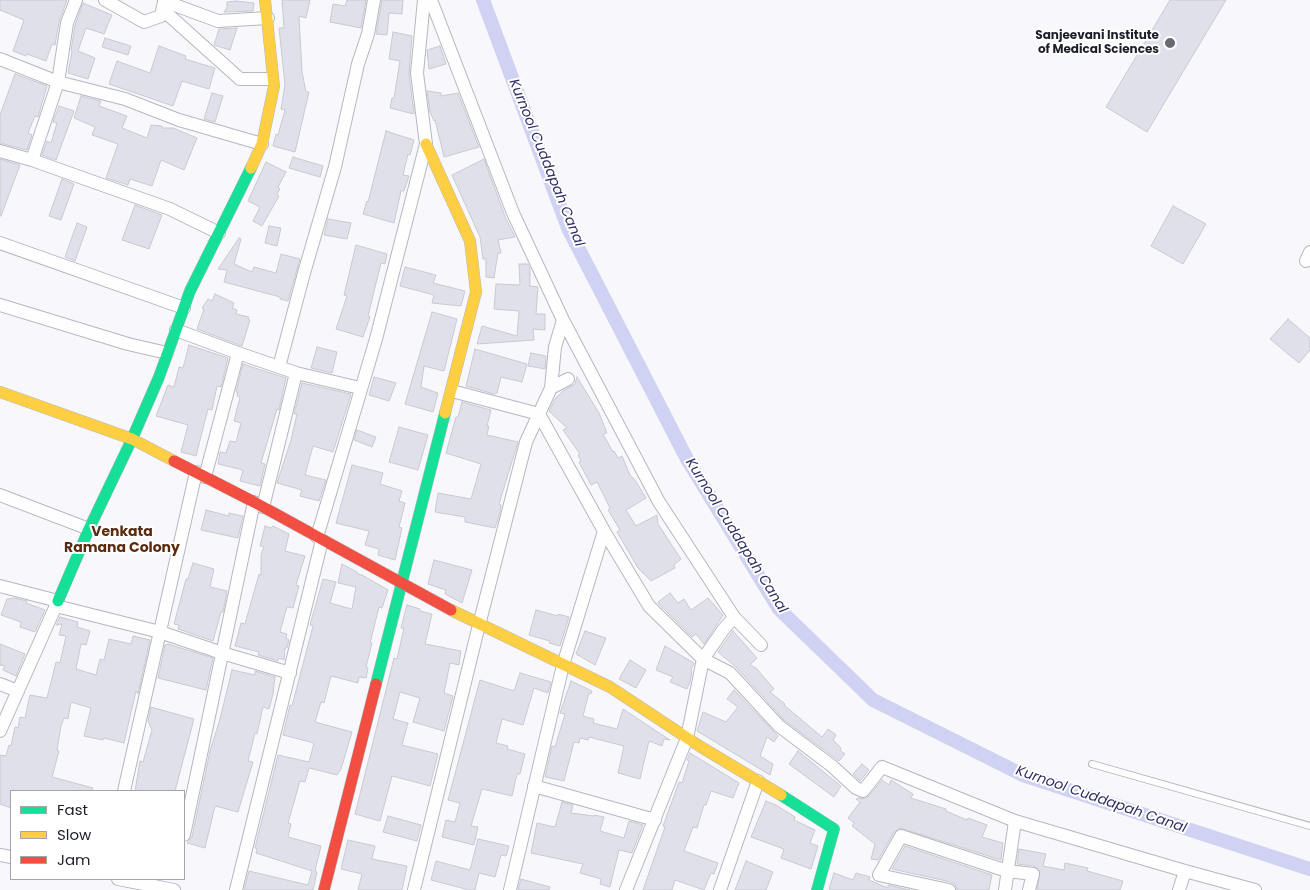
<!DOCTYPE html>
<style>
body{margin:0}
#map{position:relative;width:1310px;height:890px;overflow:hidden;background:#f8f8fc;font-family:Poppins,sans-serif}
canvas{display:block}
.legend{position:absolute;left:10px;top:790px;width:175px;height:90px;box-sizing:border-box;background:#fff;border:1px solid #a4a5aa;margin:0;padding:6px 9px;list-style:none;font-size:15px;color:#1c1e2a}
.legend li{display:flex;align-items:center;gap:10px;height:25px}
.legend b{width:25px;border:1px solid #a4a5aa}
</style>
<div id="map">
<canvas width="1310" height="890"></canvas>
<ul class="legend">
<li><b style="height:6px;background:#16e098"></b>Fast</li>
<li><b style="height:6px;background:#ffcf43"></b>Slow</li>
<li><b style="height:6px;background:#f24e42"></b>Jam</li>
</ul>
</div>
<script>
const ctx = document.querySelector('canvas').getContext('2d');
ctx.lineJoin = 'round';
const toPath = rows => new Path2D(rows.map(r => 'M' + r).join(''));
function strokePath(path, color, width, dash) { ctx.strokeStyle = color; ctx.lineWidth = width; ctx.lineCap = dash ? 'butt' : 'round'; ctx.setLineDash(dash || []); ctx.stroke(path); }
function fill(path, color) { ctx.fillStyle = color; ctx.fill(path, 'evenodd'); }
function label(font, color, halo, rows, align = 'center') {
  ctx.font = font + ' Poppins,sans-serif'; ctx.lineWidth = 4; ctx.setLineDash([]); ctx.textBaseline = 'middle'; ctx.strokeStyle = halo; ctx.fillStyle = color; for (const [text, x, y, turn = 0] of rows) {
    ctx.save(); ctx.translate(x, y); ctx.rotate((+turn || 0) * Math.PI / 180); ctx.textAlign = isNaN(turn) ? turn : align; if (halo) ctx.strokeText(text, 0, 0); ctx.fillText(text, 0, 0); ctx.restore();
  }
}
strokePath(toPath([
 [483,0,568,228,687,459,779,609,873,700,1023,775,1310,869]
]), '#cfd2f2', 14);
const building = toPath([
 [0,0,67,0,59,22,55,45,52,44,46,61,27,54,26,56,13,51,24,20,0,10,0,0],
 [282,0,310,0,306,18,299,16,302,72,306,92,309,92,295,152,273,146,276,134,278,135,285,110,281,109,285,85,279,28,284,28,282,0],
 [347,0,366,0,361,28,330,22,333,4,345,6,347,0],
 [382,0,403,0,402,14,389,13,387,35,376,34,382,0],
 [1170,0,1226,0,1147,132,1106,107,1170,0],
 [236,1,254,3,253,11,224,12,226,9,227,9,227,2,236,1],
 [83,3,112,15,104,34,86,28,78,51,95,58,88,79,68,73,72,51,71,50,75,25,83,3],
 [237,28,230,50,214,45,219,29,237,28],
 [393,32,412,36,409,74,414,114,390,108,392,98,394,98,400,61,389,59,393,32],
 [105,38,131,46,128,55,102,47,105,38],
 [159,46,186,56,185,59,215,68,209,89,182,81,173,106,109,84,117,61,150,73,159,46],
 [440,46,446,64,429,69,427,50,440,46],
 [15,74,47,86,38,117,35,116,28,133,32,135,27,150,0,143,0,115,15,74],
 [427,91,441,93,441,96,458,93,479,147,444,157,435,120,434,121,430,112,427,91],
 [212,93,223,96,215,122,204,119,212,93],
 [81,96,101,101,99,106,127,116,122,128,147,138,151,125,162,126,162,128,173,128,197,138,184,170,161,160,152,186,130,179,128,185,106,178,118,144,92,135,95,127,74,118,81,96],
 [59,106,74,111,56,160,42,155,47,141,51,143,57,123,53,122,59,106],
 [386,131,414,140,410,155,408,154,403,175,409,176,404,191,401,191,394,223,363,214,367,201,368,202,386,131],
 [293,157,323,166,320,177,289,168,293,157],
 [0,159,20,165,1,216,0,216,0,159],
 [484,159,506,219,515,237,498,240,501,253,498,253,494,278,486,277,486,259,483,259,480,237,452,175,484,159],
 [266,162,286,172,278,187,280,189,277,194,279,196,262,226,253,221,260,207,248,201,266,162],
 [62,179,74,184,61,220,49,216,62,179],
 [135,205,162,215,149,249,122,240,135,205],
 [1173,206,1206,224,1183,264,1151,246,1173,206],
 [328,219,351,223,347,239,324,235,328,219],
 [77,223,87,227,75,261,65,257,77,223],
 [269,226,281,228,277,246,265,243,269,226],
 [239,238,241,239,234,264,252,272,254,267,276,273,281,254,300,259,288,301,280,299,280,297,224,282,227,270,218,269,239,238],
 [356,245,387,254,385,264,381,263,368,316,370,317,363,337,336,329,347,296,344,295,356,245],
 [519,264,528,264,530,269,530,286,538,287,536,314,545,314,545,330,533,329,534,340,477,344,482,326,517,336,519,311,494,309,496,284,520,285,519,264],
 [405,267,436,275,433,283,465,291,461,306,432,303,434,295,400,286,405,267],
 [215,294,234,303,232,308,237,310,236,314,249,317,248,319,250,320,242,346,197,329,204,309,202,308,208,299,212,301,215,294],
 [432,312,457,319,444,371,424,366,421,387,438,393,433,412,405,404,432,312],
 [1288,319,1310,338,1310,350,1299,363,1270,339,1288,319],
 [189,345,228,358,221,387,217,386,212,410,208,409,196,456,181,452,188,425,156,416,168,385,174,387,179,367,183,368,189,345],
 [317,347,337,352,332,373,311,368,317,347],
 [475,349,527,364,522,382,501,377,497,393,494,394,466,386,475,349],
 [531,353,546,356,545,369,528,366,531,353],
 [243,364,286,378,279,410,277,409,261,463,265,464,260,486,240,481,243,470,218,464,220,452,226,453,230,441,236,442,241,423,234,421,240,397,237,396,238,393,236,392,243,364],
 [374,377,396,383,389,401,369,395,374,377],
 [577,377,599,413,607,433,603,434,613,452,614,451,618,458,622,456,630,475,635,480,646,498,626,510,636,526,657,515,658,524,681,559,674,565,675,568,651,581,638,568,617,532,620,530,608,510,610,508,597,482,591,485,579,462,581,461,578,455,580,454,563,430,567,428,549,411,555,399,563,391,575,384,577,377],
 [302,383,351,394,333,452,313,446,305,475,326,480,319,501,300,496,302,490,277,483,291,440,297,414,294,414,302,383],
 [462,402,491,410,487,426,489,426,487,435,518,442,499,504,501,505,500,512,495,528,465,522,465,517,435,512,438,493,471,499,481,464,446,453,456,417,458,417,462,402],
 [399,427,428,435,418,470,389,462,399,427],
 [357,430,376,437,372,447,354,440,357,430],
 [352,465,383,473,380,484,402,491,399,501,405,503,399,527,402,528,395,560,378,555,379,549,365,545,369,531,336,523,352,465],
 [206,510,229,516,229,513,243,516,238,538,201,530,206,510],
 [265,526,271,528,273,526,289,534,285,551,305,556,296,585,299,586,293,608,287,607,280,632,287,634,286,638,289,640,287,648,285,648,284,660,279,658,278,661,258,655,259,652,235,646,241,623,245,624,259,574,261,575,261,555,264,547,260,546,265,526],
 [434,560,472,570,462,603,445,594,446,590,428,584,434,560],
 [193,563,214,569,210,587,227,591,223,612,221,612,213,641,178,629,179,625,174,624,186,579,188,579,193,563],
 [342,564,357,572,357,574,362,575,388,590,382,608,379,607,370,643,372,643,366,667,368,668,366,678,359,677,358,683,331,676,324,703,321,702,315,722,352,732,341,769,337,775,309,768,305,782,300,781,288,823,291,824,288,837,321,846,315,871,317,872,313,890,244,890,249,871,308,885,312,871,256,853,257,849,255,848,278,755,309,762,314,743,283,735,290,705,292,706,313,626,310,625,323,579,336,582,330,603,352,609,356,587,338,583,342,564],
 [670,593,678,603,684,599,691,610,708,598,723,615,704,644,696,634,692,637,659,604,658,602,670,593],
 [14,598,27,601,26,603,45,610,35,632,20,627,21,622,1,615,7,599,14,598],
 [407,605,420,609,420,611,432,614,425,644,461,651,459,665,450,663,444,693,453,696,444,731,413,722,420,698,400,692,393,719,408,723,402,745,438,754,430,786,392,776,380,821,355,814,394,658,397,659,404,628,401,628,407,605],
 [536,610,558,616,558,614,569,617,560,646,549,643,550,641,529,635,536,610],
 [60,617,78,622,77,627,90,631,86,645,81,644,76,669,96,675,100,659,104,660,109,639,131,644,133,636,150,640,138,694,136,691,124,743,104,738,103,740,84,736,91,708,71,702,68,719,64,718,61,726,57,750,59,751,52,777,93,788,92,791,11,791,11,808,0,804,0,755,6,756,9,745,11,746,15,727,18,728,20,717,25,718,30,695,47,698,56,662,60,663,66,636,59,635,62,624,56,625,60,617],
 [585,631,606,638,595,665,576,654,585,631],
 [733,631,757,658,750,665,756,668,774,689,770,692,785,704,784,705,822,737,828,729,836,735,833,740,841,748,840,750,845,754,839,761,784,720,736,667,718,652,733,631],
 [0,644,25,654,16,676,3,670,5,666,0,665,0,644],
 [168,644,213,658,206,690,158,678,165,645,168,644],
 [665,646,694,663,691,670,692,671,690,682,687,689,670,682,673,677,656,670,665,646],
 [630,660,646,670,636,688,619,679,630,660],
 [232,670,255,675,255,671,275,677,273,694,269,709,263,707,257,734,255,733,248,761,253,762,238,812,215,806,205,848,187,843,192,837,210,751,220,719,232,670],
 [520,673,551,682,548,693,534,688,523,725,502,719,496,743,508,746,507,749,525,754,520,774,517,774,512,796,482,789,471,826,478,827,474,845,442,837,446,820,455,822,460,803,448,800,480,680,514,691,520,673],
 [571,681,592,691,591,694,589,693,583,716,594,719,593,723,617,729,623,709,670,740,664,739,662,746,649,741,640,779,618,773,624,746,589,737,588,740,580,738,579,743,574,742,564,781,545,777,552,746,555,747,565,714,560,713,571,681],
 [734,690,778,736,774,742,767,737,760,756,773,764,770,775,697,731,703,712,726,722,738,707,727,699,734,690],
 [151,707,194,719,175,791,135,791,140,761,143,762,152,730,148,721,151,707],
 [798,751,841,786,834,797,789,764,798,751],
 [690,753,739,783,733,798,711,791,706,805,704,805,697,828,693,827,684,851,718,863,714,874,711,873,704,890,675,880,672,890,643,890,665,827,663,826,679,782,682,783,689,761,687,760,690,753],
 [862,764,869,770,860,781,853,774,862,764],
 [882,780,889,785,891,780,913,794,911,798,946,809,946,811,967,820,968,818,987,825,982,837,1003,843,1001,860,900,828,894,832,878,860,871,859,875,844,852,826,854,823,848,818,860,802,856,799,858,798,864,799,869,796,882,780],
 [766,801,776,805,795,817,794,820,815,830,810,843,818,846,811,869,781,858,784,849,751,837,766,801],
 [562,802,573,805,571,813,594,816,594,815,604,817,600,831,624,838,629,821,643,825,632,853,619,850,610,887,600,884,601,879,580,873,583,864,531,853,537,823,555,827,562,802],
 [388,816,421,825,417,841,383,832,388,816],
 [478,839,509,846,506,856,501,855,495,877,479,873,475,890,469,890,431,880,436,861,470,870,478,839],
 [348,840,375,846,372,859,407,866,402,890,358,890,362,874,341,869,348,840],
 [905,846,992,875,989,890,957,890,955,884,951,882,892,869,905,846],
 [1019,849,1046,854,1043,866,1064,870,1065,863,1088,868,1087,871,1123,881,1120,890,1037,890,1040,871,1034,866,1017,864,1019,849],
 [746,861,773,872,766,890,735,890,746,861],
 [834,873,853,880,856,873,870,877,869,880,888,888,888,885,910,890,831,890,829,889,834,873],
 [521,879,550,887,549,890,518,890,521,879]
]);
fill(building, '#dfe0e9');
strokePath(building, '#c9c9d2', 1);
const lane = toPath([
 [1092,764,1310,826]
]);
const street = toPath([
 [105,0,144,22,161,16,164,2],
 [431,0,513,213,563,320,659,502,734,617,761,645],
 [164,1,218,21,268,18],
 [163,10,240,79,272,79],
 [0,59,58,82,125,99,179,120,262,144],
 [0,151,32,160,58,82,67,23,76,0],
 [32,160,170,209,219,233],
 [0,243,184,308],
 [1306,261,1310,252],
 [0,305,128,344,167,353],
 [176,330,238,353,205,477],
 [238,353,279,367],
 [296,373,360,388],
 [551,388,555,347,563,320],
 [452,391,539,414,604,531,563,665,510,890],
 [0,495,89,529],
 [263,507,296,373,279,367,304,273,335,167,358,64,368,34,374,0],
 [604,531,649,606,703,659,687,738,626,890],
 [317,537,376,339,426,144,417,73,424,0],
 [0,586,58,601,0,731],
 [56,606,160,632,222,653,290,673],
 [734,617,723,630,703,659,730,673,779,726,832,766,856,788,863,791,882,767,1015,821,1185,871,1255,890],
 [0,684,18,691],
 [534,786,655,820],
 [124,791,196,472],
 [184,835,254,502],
 [0,855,11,857],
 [118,879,174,890],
 [236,890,322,540],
 [414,890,479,625,526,442,551,388,568,379],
 [720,890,758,781],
 [949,890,879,875,901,836,1007,871,1033,874,1029,890],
 [1005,890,1015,821],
 [1179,890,1185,871]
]);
const fast = toPath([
 [58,601,89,529,132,439,159,377,190,291,251,168],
 [376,684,445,413],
 [781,795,834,829,817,890]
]);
const slow = toPath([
 [426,144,470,241,476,292,445,413],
 [251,168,262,144,274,86,265,0],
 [0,392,132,439,174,461],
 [451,610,610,687,701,747,781,795]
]);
const jam = toPath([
 [174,461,254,502,451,610],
 [324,890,376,684]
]);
strokePath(lane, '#b6b7bf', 8);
strokePath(street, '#b6b7bf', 14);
strokePath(fast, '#b6b7bf', 12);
strokePath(slow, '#b6b7bf', 12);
strokePath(jam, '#b6b7bf', 12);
strokePath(lane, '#fefeff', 6);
strokePath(street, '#fefeff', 12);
strokePath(fast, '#16e098', 11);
strokePath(slow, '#ffcf43', 11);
strokePath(jam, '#f24e42', 11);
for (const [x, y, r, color] of [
 [1170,43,6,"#696a74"]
]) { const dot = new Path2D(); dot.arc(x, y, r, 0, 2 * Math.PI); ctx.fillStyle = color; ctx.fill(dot); strokePath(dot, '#fff', 2); }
label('bold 12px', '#1c1e2a', '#fff', [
 ["Sanjeevani Institute",1159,36],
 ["of Medical Sciences",1159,50]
], 'right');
label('italic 14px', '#2f2f64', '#fff', [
 ["Kurnool Cuddapah Canal",546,163,68],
 ["Kurnool Cuddapah Canal",736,536,58],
 ["Kurnool Cuddapah Canal",1101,800,19]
]);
label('bold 14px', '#5b2b0f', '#fff', [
 ["Venkata",122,532],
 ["Ramana Colony",122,548]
]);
</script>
